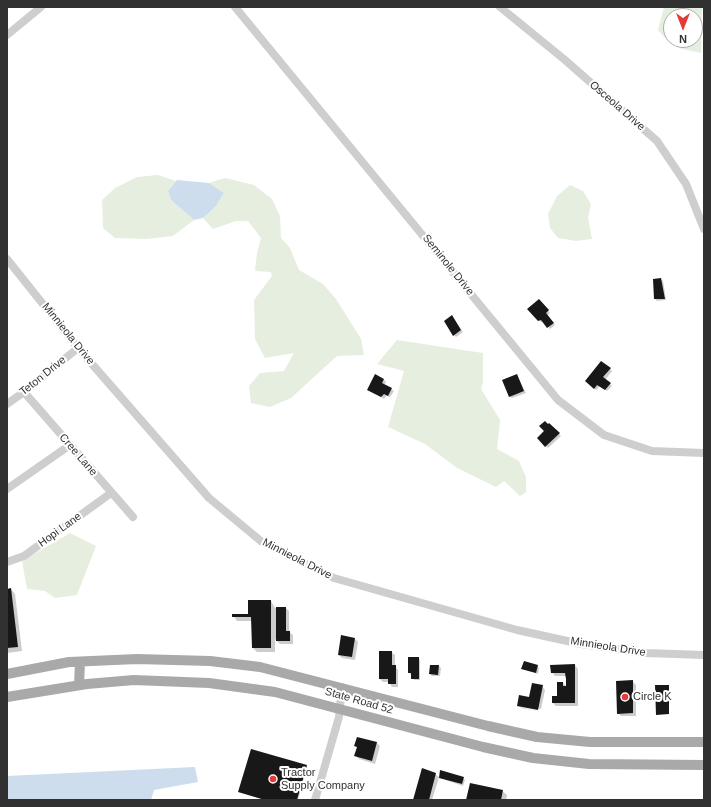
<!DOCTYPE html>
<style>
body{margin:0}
#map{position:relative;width:711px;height:807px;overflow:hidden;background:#fff;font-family:Arial,sans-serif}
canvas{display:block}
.frame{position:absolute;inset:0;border:8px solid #313131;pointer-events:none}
.north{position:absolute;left:663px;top:8px;width:40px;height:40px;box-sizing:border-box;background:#fff;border:1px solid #adadad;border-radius:50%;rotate:180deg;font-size:11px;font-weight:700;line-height:16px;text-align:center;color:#313131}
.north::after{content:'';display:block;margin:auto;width:14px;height:18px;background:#e43b38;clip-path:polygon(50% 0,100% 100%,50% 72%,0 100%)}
</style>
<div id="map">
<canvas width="711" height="807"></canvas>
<div class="frame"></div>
<div class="north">N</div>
</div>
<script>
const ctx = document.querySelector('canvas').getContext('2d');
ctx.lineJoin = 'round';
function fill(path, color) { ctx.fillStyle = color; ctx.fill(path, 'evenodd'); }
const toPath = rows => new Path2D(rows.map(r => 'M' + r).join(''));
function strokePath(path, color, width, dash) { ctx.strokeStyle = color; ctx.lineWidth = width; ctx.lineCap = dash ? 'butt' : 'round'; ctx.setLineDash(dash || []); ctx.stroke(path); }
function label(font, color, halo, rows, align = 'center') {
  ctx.font = font + ' Arial,sans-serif'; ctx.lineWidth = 4; ctx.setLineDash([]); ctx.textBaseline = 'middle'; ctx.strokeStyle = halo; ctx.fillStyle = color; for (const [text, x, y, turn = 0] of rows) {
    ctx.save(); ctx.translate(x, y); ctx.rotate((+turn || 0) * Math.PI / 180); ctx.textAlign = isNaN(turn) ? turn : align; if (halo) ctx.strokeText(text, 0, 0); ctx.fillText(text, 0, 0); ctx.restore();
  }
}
fill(toPath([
 [664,7,702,7,701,53,682,49,669,42,658,30],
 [671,16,695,16,695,40,671,40],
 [158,175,176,181,168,191,171,200,194,220,173,236,146,239,115,238,103,228,102,200,115,188,137,177],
 [225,178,254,185,272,199,280,216,281,238,290,248,299,270,323,284,336,299,361,339,364,355,337,356,291,398,270,407,251,403,249,386,260,373,284,371,294,353,265,358,255,339,254,300,272,276,271,272,255,271,257,253,261,238,248,221,236,221,213,229,203,218,216,206,224,193,209,183],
 [570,185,583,191,591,204,588,218,592,239,576,241,558,238,550,228,548,214,557,196],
 [397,340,483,353,483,382,481,389,500,420,497,449,519,461,526,477,526,492,520,496,504,481,496,487,457,468,425,444,388,427,404,371,377,364],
 [70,533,96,546,77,595,55,598,45,591,27,589,22,561]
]), '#e6eee0');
fill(toPath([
 [177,180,209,183,224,193,216,206,203,218,194,220,171,200,168,191],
 [195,767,198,782,154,790,151,800,7,800,7,776]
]), '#cddded');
fill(toPath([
 [661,279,663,281,666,300,657,301,655,299],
 [539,300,550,313,547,316,555,325,550,329,543,321,541,322,529,309],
 [454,319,463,332,456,337,454,335],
 [610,369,612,371,605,380,612,386,607,391,600,386,596,390,588,383],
 [517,375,526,393,512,398,510,397],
 [376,376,384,380,386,382,384,385,394,391,390,397,386,396,384,399,368,390],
 [549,424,561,436,548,448,538,438],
 [11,589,15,594,22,651,7,653,7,590],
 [271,601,275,608,286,608,289,611,289,632,293,635,293,644,280,644,275,639,275,652,257,652,252,647,252,621,237,621,233,615,249,615],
 [355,639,358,642,355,660,342,658,339,655],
 [391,652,395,655,395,666,398,670,398,687,392,687,389,682,383,682,380,679],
 [418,658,420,660,420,680,414,680,409,672],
 [575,665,578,669,578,706,556,706,553,703,558,697,563,683,567,687,566,676,555,676,552,672],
 [439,666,441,668,440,676,432,676,430,674],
 [537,666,539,668,538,674,523,669],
 [632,681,636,685,636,716,621,716,618,713],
 [542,686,545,690,541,709,520,705,520,707,541,712,521,708,518,705,530,698],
 [357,738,377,743,380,746,375,764,359,759,356,756,358,748,355,746],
 [307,766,298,800,265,800,240,792],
 [435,774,439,777,432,800,414,800],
 [440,778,463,778,465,780,463,786],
 [502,791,507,795,506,800,467,800]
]), '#0003');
fill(toPath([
 [661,278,665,299,654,299,653,279],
 [539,299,549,310,546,313,554,323,547,328,541,320,538,321,527,309],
 [452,315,461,330,453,336,444,321],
 [601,361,611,368,603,377,611,383,605,390,597,385,594,389,585,381],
 [375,374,384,379,382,383,392,388,388,396,384,394,381,397,367,390],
 [517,374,524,391,509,397,502,380],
 [545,421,548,424,549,423,560,433,545,447,537,438,544,431,539,426],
 [11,588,18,647,7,648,7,589],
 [248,600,271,600,271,648,252,648,251,617,232,617,232,614,248,614],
 [276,607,286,607,286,631,290,631,290,641,276,641],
 [341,635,355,638,352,657,338,655],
 [379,651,392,651,392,665,396,665,396,684,388,684,388,679,379,679],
 [408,657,419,657,419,679,411,679,411,673,408,673],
 [524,661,538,665,536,673,521,669],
 [575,664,575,703,552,703,552,696,557,696,557,682,563,682,563,686,566,686,566,679,565,673,551,673,550,665],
 [430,665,439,665,438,675,429,674],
 [633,680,633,713,617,714,616,681],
 [532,683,543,685,538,710,517,706,519,695,529,697],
 [655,685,669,685,669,714,656,715],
 [357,737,377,742,372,761,354,756,357,747,354,746],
 [251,749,307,765,297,800,265,800,238,792],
 [422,768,436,773,429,800,413,800],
 [440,770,464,777,462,784,439,778],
 [470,783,503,790,501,800,466,800]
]), '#181818');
strokePath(toPath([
 [235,7,558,400,604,435,652,451,704,453],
 [500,7,565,60,657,141,686,184,704,229],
 [7,35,41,7],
 [7,259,78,348,209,498,262,542,334,578,517,630,581,644,645,653,704,655],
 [24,392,133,517],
 [7,404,24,392,78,348],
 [7,489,70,445],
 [7,562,24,556,111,493],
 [315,800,339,717,342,687]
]), '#cecece', 8);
strokePath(toPath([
 [7,674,69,662,137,659,210,661,260,667,488,726,537,737,590,742,704,742],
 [79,685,80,662],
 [7,697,87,684,134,680,209,683,275,692,483,747,533,758,589,764,704,765]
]), '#a9a9a9', 10);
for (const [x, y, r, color] of [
 [625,697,4,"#e43b38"],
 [273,779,4,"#e43b38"]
]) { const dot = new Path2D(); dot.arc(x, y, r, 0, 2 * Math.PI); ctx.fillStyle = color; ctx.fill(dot); strokePath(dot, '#fff', 1.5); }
label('11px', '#313131', '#fff', [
 ["Osceola Drive",617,106,41],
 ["Seminole Drive",448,265,51],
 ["Minnieola Drive",68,334,51],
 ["Teton Drive",43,376,-39],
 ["Cree Lane",78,455,49],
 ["Hopi Lane",60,530,-36],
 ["Minnieola Drive",297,559,27],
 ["Minnieola Drive",608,647,9],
 ["State Road 52",359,701,16]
]);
label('11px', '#313131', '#fff', [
 ["Circle K",633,697],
 ["Tractor",281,773],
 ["Supply Company",281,786]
], 'left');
</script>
